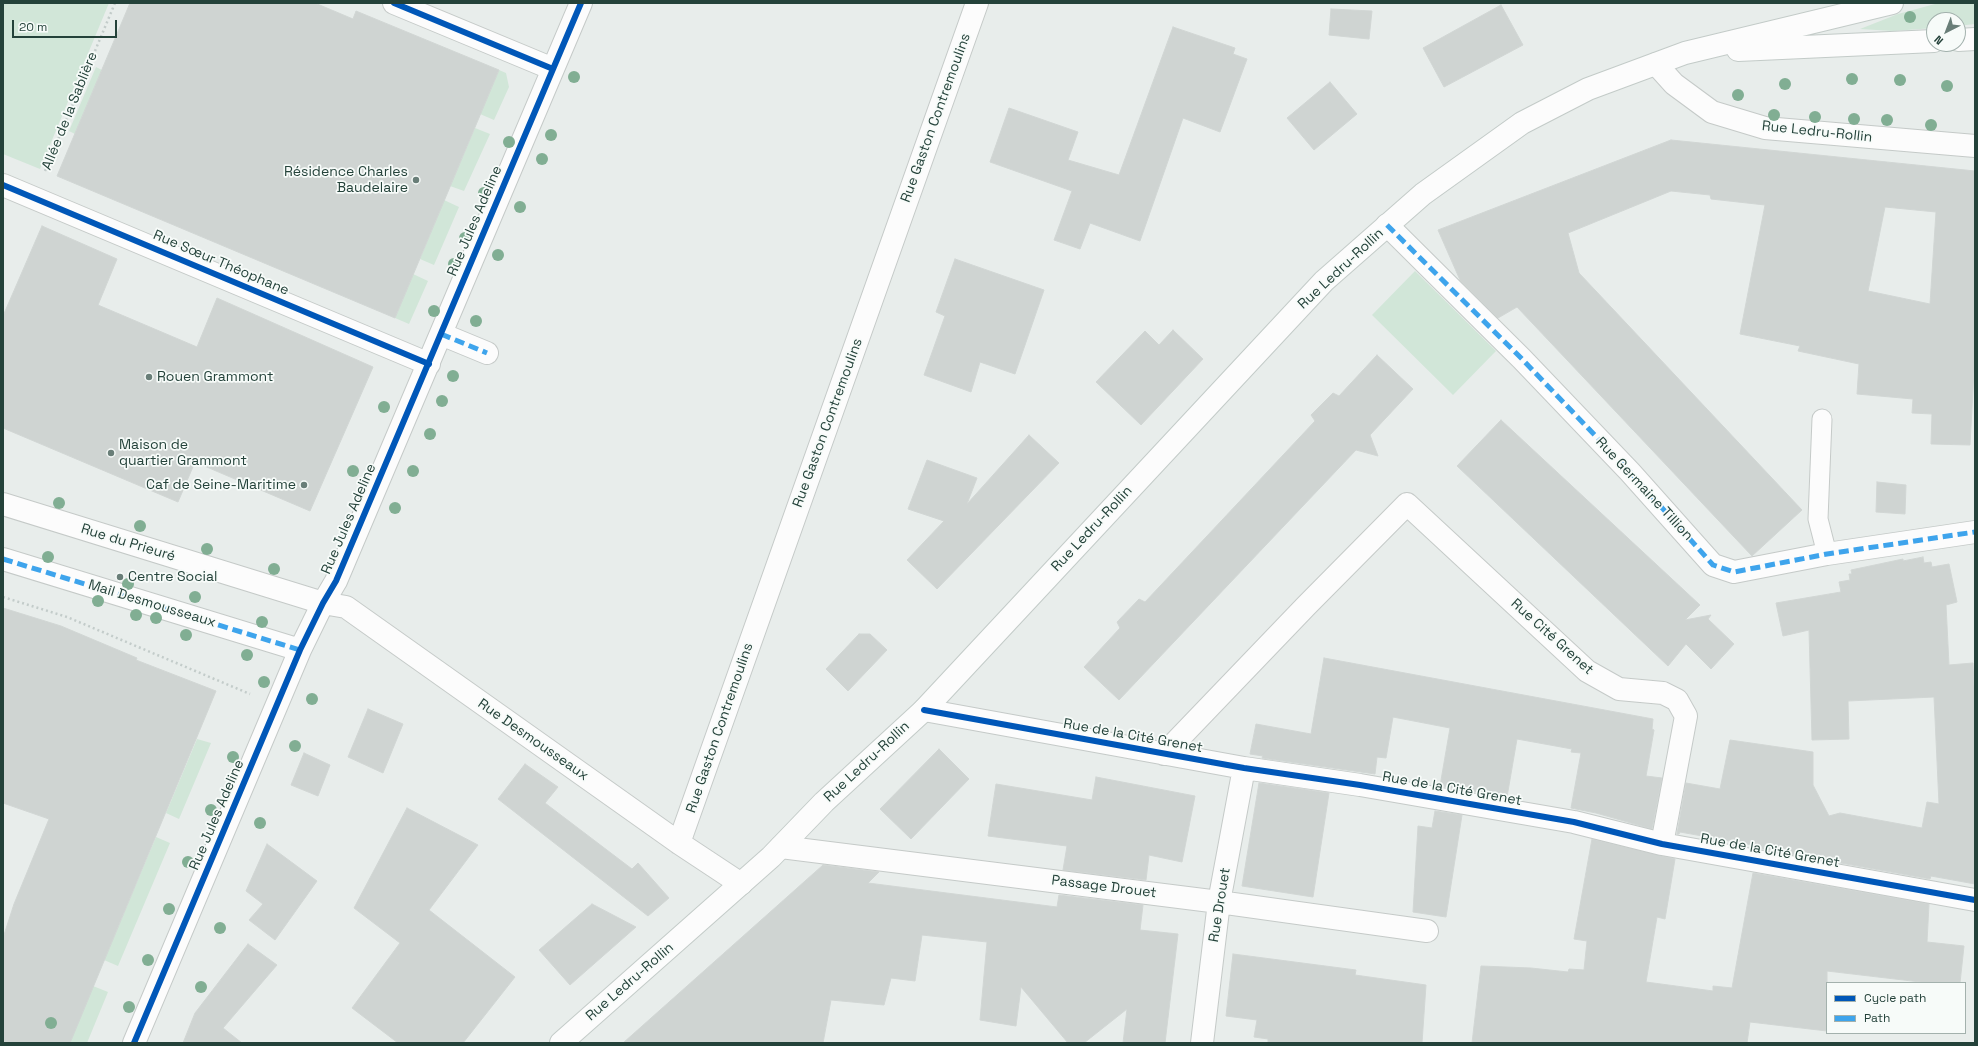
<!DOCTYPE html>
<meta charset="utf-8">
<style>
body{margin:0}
#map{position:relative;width:1978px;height:1046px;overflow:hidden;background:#e8edeb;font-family:"Space Grotesk",sans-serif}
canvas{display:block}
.frame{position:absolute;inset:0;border:4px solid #24423a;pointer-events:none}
.legend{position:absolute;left:1826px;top:982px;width:140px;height:52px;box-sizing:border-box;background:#f7fbf9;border:1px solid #a3b1ad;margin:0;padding:5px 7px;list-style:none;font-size:12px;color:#24423a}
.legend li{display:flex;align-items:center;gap:8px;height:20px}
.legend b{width:20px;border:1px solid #a3b1ad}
.north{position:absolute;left:1926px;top:12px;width:40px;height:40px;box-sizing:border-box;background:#f7fbf9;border:1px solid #a3b1ad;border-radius:50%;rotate:222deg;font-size:11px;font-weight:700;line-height:16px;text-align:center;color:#24423a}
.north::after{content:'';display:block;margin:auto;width:14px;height:18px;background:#697e78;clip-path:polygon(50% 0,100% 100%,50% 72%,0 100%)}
.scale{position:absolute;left:12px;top:20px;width:105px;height:18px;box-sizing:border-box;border:2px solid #24423a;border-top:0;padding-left:5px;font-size:12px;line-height:14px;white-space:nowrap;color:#24423a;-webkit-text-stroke:3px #f7fbf9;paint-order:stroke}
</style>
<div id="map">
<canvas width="1978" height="1046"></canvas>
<div class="frame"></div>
<ul class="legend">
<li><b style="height:5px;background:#0057b8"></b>Cycle path</li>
<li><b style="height:5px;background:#3ea4ec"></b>Path</li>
</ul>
<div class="north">N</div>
<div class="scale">20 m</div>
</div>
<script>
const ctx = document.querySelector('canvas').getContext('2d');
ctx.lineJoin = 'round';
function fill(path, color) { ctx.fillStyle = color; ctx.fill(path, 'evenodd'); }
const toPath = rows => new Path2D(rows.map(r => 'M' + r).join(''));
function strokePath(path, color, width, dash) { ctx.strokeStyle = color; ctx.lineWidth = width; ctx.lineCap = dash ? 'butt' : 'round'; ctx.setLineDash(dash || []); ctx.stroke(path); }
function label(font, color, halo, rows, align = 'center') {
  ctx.font = font + ' "Space Grotesk",sans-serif'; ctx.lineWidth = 3.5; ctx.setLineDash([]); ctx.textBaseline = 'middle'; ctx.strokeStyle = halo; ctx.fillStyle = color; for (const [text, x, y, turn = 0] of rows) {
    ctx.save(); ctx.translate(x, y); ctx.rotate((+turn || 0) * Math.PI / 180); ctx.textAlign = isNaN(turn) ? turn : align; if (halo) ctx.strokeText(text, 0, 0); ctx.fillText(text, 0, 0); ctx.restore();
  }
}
fill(toPath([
 [3,3,109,3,40,169,3,154],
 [1975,3,1975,24,1958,26,1958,20,1934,20,1934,28,1893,31,1860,29,1898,14,1935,4],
 [96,67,102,70,75,134,69,131],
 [499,70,506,73,509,87,494,120,480,114],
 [475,128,490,134,464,191,450,186],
 [444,200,459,207,434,265,420,259],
 [1415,271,1496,351,1453,395,1372,315],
 [413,274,428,281,409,324,395,318],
 [197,739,211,743,179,819,166,813],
 [156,837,170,843,118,966,104,960],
 [93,986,108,992,87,1043,69,1043]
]), '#d1e6d8');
const building = toPath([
 [130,3,315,3,353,19,356,11,499,70,395,318,57,176,130,3],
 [1501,5,1523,45,1444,87,1423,48,1501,5],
 [1331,9,1372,11,1369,39,1329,35,1331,9],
 [1173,27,1235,48,1233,54,1247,59,1220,132,1183,118,1140,241,1090,223,1080,249,1054,240,1072,191,990,162,1009,108,1078,132,1068,160,1119,175,1173,27],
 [1330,82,1357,114,1314,150,1287,118,1330,82],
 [1671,140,1975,171,1975,353,1970,445,1931,444,1932,414,1912,413,1913,399,1857,394,1859,364,1798,351,1800,346,1740,334,1765,205,1711,199,1710,195,1671,191,1568,233,1579,273,1802,510,1752,556,1517,307,1498,318,1460,280,1438,230,1671,140],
 [1885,207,1936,212,1930,304,1868,291,1885,207],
 [42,226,117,259,98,305,197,347,217,298,373,367,310,511,195,462,178,502,3,428,3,316,42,226],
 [955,259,1044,290,1015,374,980,362,971,392,924,375,945,316,936,312,955,259],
 [1173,330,1203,359,1141,425,1096,382,1145,331,1159,345,1173,330],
 [1377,355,1413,389,1370,435,1378,456,1356,450,1119,700,1084,667,1120,628,1117,622,1139,599,1145,602,1315,421,1311,415,1333,393,1339,396,1377,355],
 [1501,420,1700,605,1685,620,1711,615,1708,619,1734,644,1711,669,1686,644,1668,666,1457,466,1501,420],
 [1029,435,1059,463,937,589,907,560,944,521,908,509,927,460,977,478,967,504,1029,435],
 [1877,482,1906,485,1905,514,1876,512,1877,482],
 [1923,557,1924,563,1931,562,1932,567,1949,564,1957,602,1946,605,1949,665,1973,663,1975,709,1975,884,1931,876,1930,879,1757,848,1758,846,1680,832,1679,834,1677,834,1686,783,1720,789,1730,740,1813,752,1813,785,1829,816,1840,813,1922,828,1927,802,1939,804,1934,697,1848,701,1849,739,1812,740,1809,630,1783,636,1776,603,1841,592,1839,582,1850,580,1849,574,1852,574,1851,570,1903,559,1903,561,1923,557],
 [3,608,61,626,137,658,136,660,216,691,70,1043,3,1043,3,938,14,904,49,819,3,803,3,608],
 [859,634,870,634,887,650,848,691,826,669,859,634],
 [1324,658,1653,719,1652,729,1654,730,1646,776,1662,778,1652,829,1596,813,1571,808,1581,753,1571,752,1572,749,1517,739,1507,797,1440,786,1450,728,1393,717,1386,758,1377,757,1375,774,1262,758,1263,756,1250,754,1256,724,1311,734,1324,658],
 [368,709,403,724,383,773,348,757,368,709],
 [939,749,969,779,911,839,880,809,939,749],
 [304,753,330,765,318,796,291,785,304,753],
 [525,764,558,787,545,803,632,869,638,863,669,898,648,916,498,799,525,764],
 [1096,777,1195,796,1182,862,1149,855,1146,880,1063,870,1067,846,988,836,996,784,1092,800,1096,777],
 [1259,783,1329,793,1313,897,1242,886,1259,783],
 [407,808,478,845,429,910,515,977,463,1043,398,1043,352,1008,400,943,354,908,407,808],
 [1435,811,1462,815,1446,917,1413,912,1418,826,1432,828,1435,811],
 [1592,839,1675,859,1665,919,1657,917,1646,982,1713,991,1713,986,1732,988,1753,873,1929,904,1927,942,1964,946,1960,983,1929,983,1827,971,1827,1031,1750,1022,1747,1043,1472,1043,1481,966,1531,968,1568,972,1569,969,1584,970,1587,941,1574,939,1592,839],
 [267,844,317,881,275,940,249,920,263,904,246,891,267,844],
 [823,865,879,872,868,883,1057,907,1059,895,1143,905,1140,930,1178,934,1165,1043,1123,1043,1127,1009,1084,1043,1068,1043,1021,987,1016,1026,980,1020,987,942,922,935,915,981,891,978,884,1005,831,1000,823,1043,623,1043,823,865],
 [592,904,636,927,570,985,539,950,592,904],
 [248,944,277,965,223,1028,242,1043,183,1043,195,1013,248,944],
 [1233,954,1356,970,1355,975,1426,985,1422,1043,1268,1043,1268,1039,1254,1037,1257,1020,1226,1016,1233,954]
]);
fill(building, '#cfd4d2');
strokePath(building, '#d1d6d4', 1);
const lane = toPath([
 [1822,419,1818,519,1827,554]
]);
const street = toPath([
 [394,3,553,69],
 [1656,64,1674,84,1712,112,1765,128,1975,146],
 [3,185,429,364],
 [1387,225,1522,359,1630,472,1713,565,1734,572,1827,554,1975,532],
 [441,334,487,353],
 [3,504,323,603,346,607,679,843,741,884],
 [3,559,300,650],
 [924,710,1244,768,1360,785,1574,822,1662,844,1975,900],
 [1164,754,1306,606,1407,504,1587,671,1619,689,1663,693,1677,700,1686,716,1662,844],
 [679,843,977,3],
 [781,847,1219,902,1427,931],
 [134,1043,300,650,323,603,336,581,581,3],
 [1202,1043,1219,902,1244,768]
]);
const secondary = toPath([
 [1958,40,1975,39],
 [1738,50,1934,41],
 [561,1043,771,857,824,802,924,710,1324,281,1423,194,1522,123,1588,89,1685,53,1892,3]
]);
strokePath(lane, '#c5cac8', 21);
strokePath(street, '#c5cac8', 24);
strokePath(secondary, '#c3cbc8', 24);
strokePath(toPath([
 [45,171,115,3],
 [3,597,67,617,250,694]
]), '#c3ccca', 2.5, [2, 3]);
strokePath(lane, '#fcfcfc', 19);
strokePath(street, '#fcfcfc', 22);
strokePath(secondary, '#fcfcfc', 22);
strokePath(toPath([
 [1387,225,1522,359,1630,472,1713,565,1734,572,1827,554,1975,532],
 [441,334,487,353],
 [3,559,300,650]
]), '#3ea4ec', 5, [10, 5]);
strokePath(toPath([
 [394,3,553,69],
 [3,185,429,364],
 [924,710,1244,768,1360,785,1574,822,1662,844,1975,900],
 [134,1043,300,650,323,603,336,581,581,3]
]), '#0057b8', 6);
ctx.fillStyle = '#81ae93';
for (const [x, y] of [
 [1910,17],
 [574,77],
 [1852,79],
 [1900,80],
 [1785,84],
 [1947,86],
 [1738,95],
 [1774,115],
 [1815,117],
 [1854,119],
 [1887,120],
 [1931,125],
 [551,135],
 [509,142],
 [542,159],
 [484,193],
 [520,207],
 [465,238],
 [498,255],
 [454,264],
 [434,311],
 [476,321],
 [453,376],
 [442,401],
 [384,407],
 [430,434],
 [353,471],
 [413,471],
 [59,503],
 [395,508],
 [140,526],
 [207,549],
 [48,557],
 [274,569],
 [128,584],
 [195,597],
 [98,601],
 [136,615],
 [156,618],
 [262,622],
 [186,635],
 [247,655],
 [264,682],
 [312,699],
 [295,746],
 [233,757],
 [211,810],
 [260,823],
 [188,862],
 [169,909],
 [220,928],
 [148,960],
 [201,987],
 [129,1007],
 [51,1023]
]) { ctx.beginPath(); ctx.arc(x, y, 6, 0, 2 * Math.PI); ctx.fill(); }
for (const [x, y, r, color] of [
 [416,180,4,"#697e78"],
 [149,377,4,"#697e78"],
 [111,453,4,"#697e78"],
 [304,485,4,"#697e78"],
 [120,577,4,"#697e78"]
]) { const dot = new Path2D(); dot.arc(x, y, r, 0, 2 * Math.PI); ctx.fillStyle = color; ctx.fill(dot); strokePath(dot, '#f7fbf9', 1.5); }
label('14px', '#24423a', '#f7fbf9', [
 ["Allée de la Sablière",70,111,-68],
 ["Rue Gaston Contremoulins",936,118,-70],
 ["Rue Ledru-Rollin",1817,132,6],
 ["Rue Jules Adeline",475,221,-67],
 ["Rue Sœur Théophane",221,263,23],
 ["Rue Ledru-Rollin",1341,269,-43],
 ["Rue Gaston Contremoulins",828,423,-70],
 ["Rue Germaine Tillion",1644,489,47],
 ["Rue Jules Adeline",349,519,-67],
 ["Rue Ledru-Rollin",1092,529,-47],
 ["Rue du Prieuré",128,543,17],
 ["Mail Desmousseaux",152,604,17],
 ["Rue Cité Grenet",1552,637,42],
 ["Rue Gaston Contremoulins",720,728,-71],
 ["Rue de la Cité Grenet",1133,736,10],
 ["Rue Desmousseaux",533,740,35],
 ["Rue Ledru-Rollin",867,762,-43],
 ["Rue de la Cité Grenet",1452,789,10],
 ["Rue Jules Adeline",217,815,-67],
 ["Rue de la Cité Grenet",1770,851,10],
 ["Passage Drouet",1104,887,7],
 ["Rue Drouet",1220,905,-81],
 ["Rue Ledru-Rollin",630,982,-41]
]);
label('14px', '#24423a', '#f7fbf9', [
 ["Résidence Charles",408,172,"right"],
 ["Baudelaire",408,188,"right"],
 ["Rouen Grammont",157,377],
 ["Maison de",119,445],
 ["quartier Grammont",119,461],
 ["Caf de Seine-Maritime",296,485,"right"],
 ["Centre Social",128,577]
], 'left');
</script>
